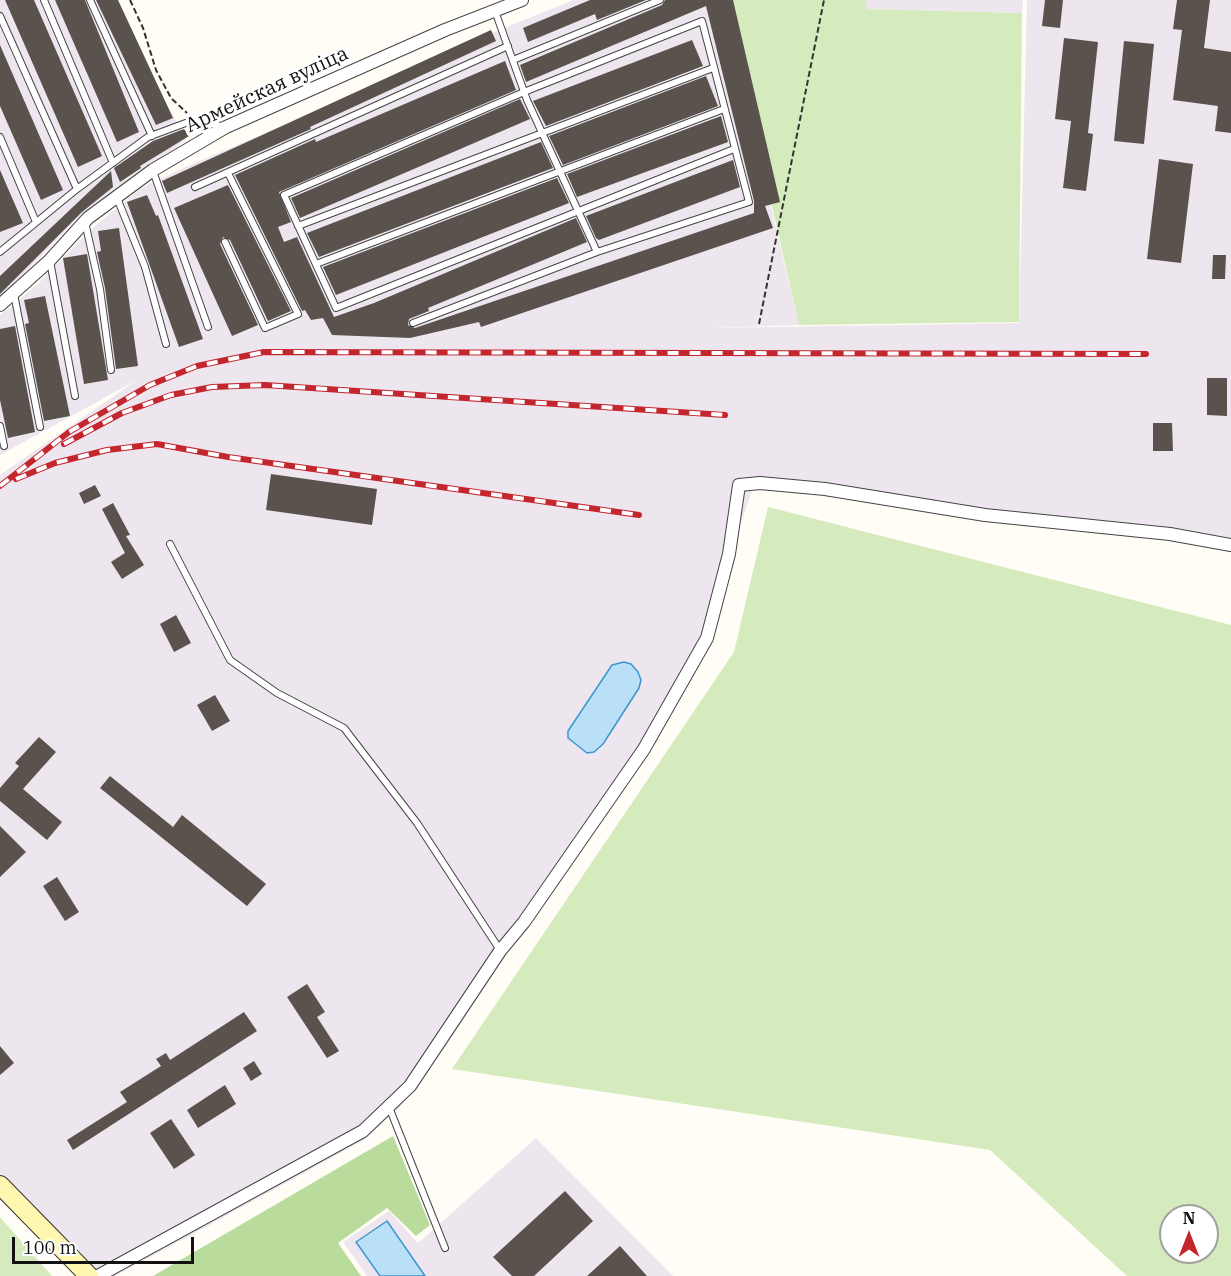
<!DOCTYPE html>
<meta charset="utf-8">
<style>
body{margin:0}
#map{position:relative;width:1231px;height:1276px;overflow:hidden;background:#fffdf5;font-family:"IBM Plex Serif",serif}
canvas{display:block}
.north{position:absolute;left:1159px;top:1204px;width:60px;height:60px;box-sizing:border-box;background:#fff;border:2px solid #a0a0a0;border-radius:50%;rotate:0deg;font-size:16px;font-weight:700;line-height:24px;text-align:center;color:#111}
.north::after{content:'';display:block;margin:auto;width:21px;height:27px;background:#c4262e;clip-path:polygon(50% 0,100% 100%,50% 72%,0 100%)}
.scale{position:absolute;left:12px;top:1237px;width:182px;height:27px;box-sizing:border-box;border:3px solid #111;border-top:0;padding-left:8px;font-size:18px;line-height:21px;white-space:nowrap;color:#111;-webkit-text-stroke:4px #fff;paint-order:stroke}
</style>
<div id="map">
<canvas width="1231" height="1276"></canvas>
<div class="north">N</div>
<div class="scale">100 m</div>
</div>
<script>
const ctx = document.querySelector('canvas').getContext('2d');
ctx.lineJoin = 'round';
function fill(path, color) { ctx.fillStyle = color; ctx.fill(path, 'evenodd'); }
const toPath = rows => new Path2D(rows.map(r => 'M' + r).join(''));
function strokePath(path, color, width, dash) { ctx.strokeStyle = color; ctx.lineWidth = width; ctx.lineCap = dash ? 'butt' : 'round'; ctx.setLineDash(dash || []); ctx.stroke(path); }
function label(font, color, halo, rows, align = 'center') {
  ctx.font = font + ' "IBM Plex Serif",serif'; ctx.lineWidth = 6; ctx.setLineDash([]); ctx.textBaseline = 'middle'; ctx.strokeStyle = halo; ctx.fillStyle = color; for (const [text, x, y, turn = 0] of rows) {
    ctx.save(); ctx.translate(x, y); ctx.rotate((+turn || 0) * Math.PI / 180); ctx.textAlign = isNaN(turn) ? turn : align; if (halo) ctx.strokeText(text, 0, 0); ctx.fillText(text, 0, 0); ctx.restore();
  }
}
fill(toPath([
 [0,0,112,0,186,140,80,215,0,300],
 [573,0,722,0,799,325,707,328,1019,323,1027,0,1231,0,1231,550,1167,539,816,491,753,488,699,644,642,748,446,1046,399,1108,364,1140,182,1240,115,1276,93,1276,0,1174,0,475,137,380,0,455,0,315,38,284,90,230,141,188,192,164,363,92,438,55],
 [866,0,1023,0,1022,13,866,9],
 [536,1138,673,1276,367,1276,343,1242,389,1211,418,1243]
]), '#eee6ef');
fill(toPath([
 [725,0,866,0,867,9,1022,13,1019,322,799,325],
 [768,507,1231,625,1231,1276,1127,1276,990,1150,452,1069,734,652],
 [1171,1216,1207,1216,1207,1252,1171,1252],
 [0,1217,52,1276,0,1276]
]), '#d5ebbd');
fill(toPath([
 [393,1136,430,1225,416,1236,387,1208,338,1243,361,1276,153,1276]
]), '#b9dc9c');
const water = toPath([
 [624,662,631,664,638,672,641,680,639,688,603,744,594,752,587,753,568,738,568,731,612,665,624,662],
 [387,1221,425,1276,380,1276,356,1242,387,1221]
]);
fill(water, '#b9e0f7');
strokePath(water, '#3f96cf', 1.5);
fill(toPath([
 [5,0,34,0,102,156,78,167],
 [55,0,85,0,139,132,117,142],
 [96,0,118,0,173,118,156,125],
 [590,0,646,0,597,20,595,14,528,42,523,28],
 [665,0,733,0,780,202,765,206,773,228,481,327,479,322,410,338,332,335,323,318,311,320,305,310,302,311,235,175,315,139,316,142,505,61,516,90,279,192,291,222,278,227,284,242,297,237,334,317,374,303,576,218,587,242,428,308,429,311,409,319,408,325,415,328,754,213,754,201,706,6,526,82,520,65,662,5],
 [1045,0,1063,0,1060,28,1042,26],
 [1177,0,1210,0,1204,48,1231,52,1231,133,1215,131,1218,106,1173,100,1182,30,1173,29],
 [491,30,496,41,310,127,311,129,167,193,162,181],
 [1064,38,1098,42,1088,133,1093,134,1086,191,1063,188,1071,121,1055,119],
 [692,40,703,66,546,126,533,101],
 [1124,41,1154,44,1144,144,1114,141],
 [0,45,63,190,41,200,0,106],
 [706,76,718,106,563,165,549,136],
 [520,99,530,119,300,218,291,198],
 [721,116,728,142,577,197,567,174],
 [184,129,189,136,140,166,141,168,120,182,114,168,153,141],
 [541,142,553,168,319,257,307,233],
 [1159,159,1193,164,1181,263,1147,259],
 [733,160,740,187,599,240,596,238,586,216],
 [0,170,23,223,0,232],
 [111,171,113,187,82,212,0,294,0,276],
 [557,178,569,203,336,295,323,267],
 [228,185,291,311,268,321,230,240,223,237,220,244,258,325,232,336,174,208],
 [147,195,156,216,158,215,203,339,179,347,127,202],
 [119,228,138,366,116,369,105,288,97,252,101,251,98,231],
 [87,254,108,380,84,384,63,258],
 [1213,255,1226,255,1225,279,1212,279],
 [45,296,70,416,44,421,25,324,29,323,24,300],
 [15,326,35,432,8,438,0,400,0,329],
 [1207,378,1227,378,1227,416,1207,415],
 [1153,423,1172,423,1173,451,1153,451],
 [271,474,377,489,372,525,266,510],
 [95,485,101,496,84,504,79,493],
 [113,503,130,535,126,536,144,565,122,579,111,562,125,553,102,509],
 [176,615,191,643,174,652,160,624],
 [215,695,230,721,212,731,197,705],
 [39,737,56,752,23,789,62,822,47,840,0,801,0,788,19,766,15,763],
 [110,776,173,827,182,815,266,884,247,906,100,788],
 [0,826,26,852,0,877],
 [57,877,79,912,65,921,43,886],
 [307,984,325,1012,317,1017,339,1051,327,1058,287,997],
 [244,1012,257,1031,73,1150,67,1140,127,1102,120,1092,161,1066,156,1059,166,1053,170,1060],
 [0,1046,14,1063,0,1075],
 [254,1061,262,1074,251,1081,243,1068],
 [225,1085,236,1104,198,1128,187,1110],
 [171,1119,195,1155,174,1169,150,1133],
 [565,1191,593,1221,534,1276,512,1276,493,1257],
 [620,1246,647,1276,587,1276]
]), '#5a524d');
const lane = toPath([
 [44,0,113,163],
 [90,0,152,136],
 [495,11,527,100,597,252],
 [0,16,77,189],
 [513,60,660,0],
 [0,137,36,222],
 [153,171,208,327],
 [195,187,508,46],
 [117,198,145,267,166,344],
 [85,222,100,289,111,370],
 [298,226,713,68],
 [225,242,265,328,298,314,228,173],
 [0,252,77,189,148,137,191,121,222,126],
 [50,261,75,396],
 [316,264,724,109],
 [14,294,40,427],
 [413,323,597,252,749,202,702,21,524,92,284,195,336,308,734,149],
 [0,426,4,446],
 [170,544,230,660,277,693,344,728,417,823,500,950],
 [389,1107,445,1248]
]);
const street = toPath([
 [0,305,49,261,88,218,153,170,226,127,445,30,522,0],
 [98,1276,363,1131,410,1086,500,951,524,922,644,749,707,638,729,554,739,485,760,483,825,489,985,515,1170,534,1231,545]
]);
const secondary = toPath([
 [0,1185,89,1276]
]);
strokePath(lane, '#444', 8);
strokePath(street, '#444', 14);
strokePath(secondary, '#333', 20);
strokePath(toPath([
 [130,0,143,28,156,70,171,98,187,113],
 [759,324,824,0]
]), '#333', 2, [6, 3]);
strokePath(lane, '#fff', 6);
strokePath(street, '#fff', 12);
strokePath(secondary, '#fff6b0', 18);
const rail = toPath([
 [64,444,122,413,171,395,212,387,265,385,725,415],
 [16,479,55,463,107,450,157,444,228,457,639,515],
 [0,486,69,432,150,385,197,366,264,352,1146,354]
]);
strokePath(rail, '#c4262e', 6);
strokePath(rail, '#fff', 4, [11]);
label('20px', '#111', '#fff', [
 ["Армейская вуліца",267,90,-25]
]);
</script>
